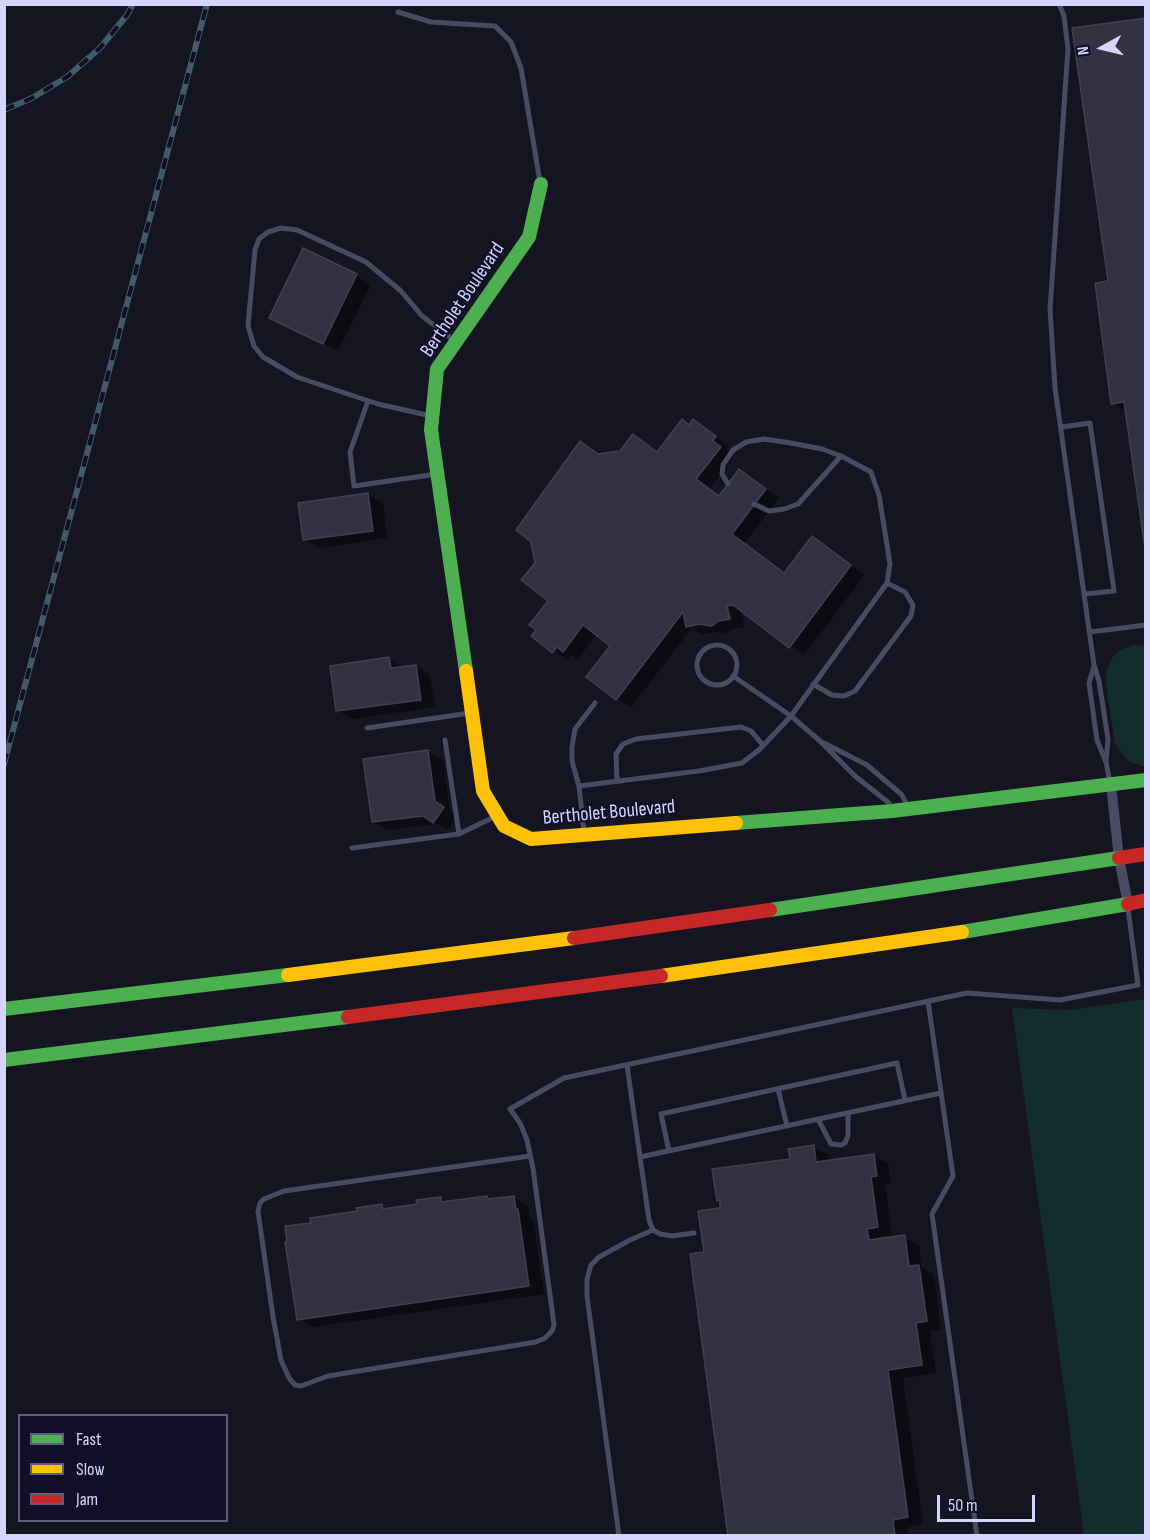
<!DOCTYPE html>
<style>
body{margin:0}
#map{position:relative;width:1150px;height:1540px;overflow:hidden;background:#151521;font-family:"Sofia Sans Condensed",sans-serif}
canvas{display:block}
.frame{position:absolute;inset:0;border:6px solid #d5d5ff;pointer-events:none}
.legend{position:absolute;left:18px;top:1414px;width:210px;height:108px;box-sizing:border-box;background:#100f27;border:2px solid #5f5e7d;margin:0;padding:8px 10px;list-style:none;font-size:18px;color:#d5d5ff}
.legend li{display:flex;align-items:center;gap:12px;height:30px}
.legend b{width:30px;border:2px solid #5f5e7d}
.north{position:absolute;left:1072px;top:18px;width:60px;height:60px;-webkit-text-stroke:4px #100f27;paint-order:stroke;rotate:262deg;font-size:16px;font-weight:700;line-height:24px;text-align:center;color:#d5d5ff}
.north::after{content:'';display:block;margin:auto;width:21px;height:27px;background:#d5d5ff;clip-path:polygon(50% 0,100% 100%,50% 72%,0 100%)}
.scale{position:absolute;left:937px;top:1495px;width:98px;height:27px;box-sizing:border-box;border:3px solid #d5d5ff;border-top:0;padding-left:8px;font-size:18px;line-height:21px;white-space:nowrap;color:#d5d5ff;-webkit-text-stroke:4px #100f27;paint-order:stroke}
</style>
<div id="map">
<canvas width="1150" height="1540"></canvas>
<div class="frame"></div>
<ul class="legend">
<li><b style="height:8px;background:#4caf50"></b>Fast</li>
<li><b style="height:8px;background:#ffc107"></b>Slow</li>
<li><b style="height:8px;background:#c62828"></b>Jam</li>
</ul>
<div class="north">N</div>
<div class="scale">50 m</div>
</div>
<script>
const ctx = document.querySelector('canvas').getContext('2d');
ctx.lineJoin = 'round';
function fill(path, color) { ctx.fillStyle = color; ctx.fill(path, 'evenodd'); }
const toPath = rows => new Path2D(rows.map(r => 'M' + r).join(''));
function strokePath(path, color, width, dash) { ctx.strokeStyle = color; ctx.lineWidth = width; ctx.lineCap = dash ? 'butt' : 'round'; ctx.setLineDash(dash || []); ctx.stroke(path); }
function label(font, color, halo, rows, align = 'center') {
  ctx.font = font + ' "Sofia Sans Condensed",sans-serif'; ctx.lineWidth = 4.5; ctx.setLineDash([]); ctx.textBaseline = 'middle'; ctx.strokeStyle = halo; ctx.fillStyle = color; for (const [text, x, y, turn = 0] of rows) {
    ctx.save(); ctx.translate(x, y); ctx.rotate((+turn || 0) * Math.PI / 180); ctx.textAlign = isNaN(turn) ? turn : align; if (halo) ctx.strokeText(text, 0, 0); ctx.fillText(text, 0, 0); ctx.restore();
  }
}
fill(toPath([
 [1133,645,1145,646,1145,767,1128,761,1115,743,1106,684,1107,670,1112,658,1120,650],
 [1145,999,1145,1535,1084,1535,1012,1008,1070,1010]
]), '#122d2b');
fill(toPath([
 [356,276,371,284,338,351,286,325],
 [1110,282,1127,409,1124,410,1113,403],
 [694,421,730,446,726,450,734,456,710,489,721,497,740,471,779,498,745,543,785,574,812,538,827,546,864,575,804,655,790,646,746,613,741,614,744,627,733,629,727,633,716,632,702,634,692,628,631,707,617,699,612,646,597,634,578,659,572,655,568,660,533,636,550,600,536,563,581,443,601,455,621,452,633,436,659,453],
 [368,495,383,503,387,538,319,548,305,539],
 [389,659,404,668,416,666,430,675,435,707,352,719,337,710],
 [428,752,443,760,450,811,458,817,448,830,437,824,388,830,373,822],
 [814,1147,829,1155,830,1162,874,1156,888,1164,891,1184,885,1184,892,1235,881,1236,882,1240,904,1237,919,1245,922,1268,934,1275,941,1329,930,1331,936,1373,903,1378,923,1525,907,1527,909,1536,729,1536,705,1253,722,1209,721,1202,718,1200],
 [487,1197,492,1200,514,1197,528,1206,530,1218,533,1219,544,1294,313,1327,298,1319,313,1224,382,1206,388,1209,419,1205,440,1198,448,1203]
]), '#0007');
const building = toPath([
 [1146,18,1146,556,1124,402,1111,404,1095,283,1108,281,1072,28,1146,18],
 [303,248,357,274,323,344,269,318,303,248],
 [682,419,689,425,693,419,716,436,713,441,721,447,696,479,719,496,739,469,766,489,732,534,784,573,812,536,851,565,789,648,733,605,727,606,730,619,718,621,712,626,700,624,686,627,683,612,616,700,586,677,610,646,583,625,563,652,557,647,552,653,531,636,536,630,529,625,548,601,521,580,535,563,531,542,516,530,580,441,598,454,620,451,633,434,657,452,682,419],
 [368,493,373,531,303,540,298,503,368,493],
 [389,657,391,668,416,665,421,700,336,711,330,666,389,657],
 [428,750,435,801,444,807,433,823,423,816,372,822,363,759,428,750],
 [814,1145,816,1162,874,1154,877,1176,871,1177,878,1227,867,1229,869,1240,905,1235,909,1266,919,1265,927,1321,916,1323,922,1365,888,1370,908,1517,893,1520,895,1536,728,1536,690,1254,704,1252,698,1211,720,1208,720,1200,717,1201,712,1169,790,1159,788,1149,814,1145],
 [487,1196,488,1199,514,1196,516,1209,518,1209,529,1286,297,1320,285,1242,287,1242,285,1226,311,1223,310,1218,357,1211,356,1208,382,1204,383,1209,417,1204,416,1200,441,1197,441,1202,487,1196]
]);
fill(building, '#333243');
strokePath(building, '#404055', 1.5);
strokePath(toPath([
 [1059,4,1064,16,1068,49,1050,309,1055,388,1094,665,1099,681,1108,739,1106,762],
 [398,12,431,22,495,26,511,42,521,68,540,182],
 [368,401,350,452,354,486,437,474],
 [431,416,378,404,297,377,263,357,254,346,248,326,255,250,259,239,268,232,281,228,297,230,366,262,401,291,422,316,455,341],
 [1062,427,1090,423,1114,591,1085,594],
 [841,456,871,472,879,495,890,564,887,583,791,716,820,741,855,776,889,803,891,810],
 [728,484,722,474,723,465,733,450,746,442,764,439,791,443,822,449,841,456,798,504,784,509,769,511,754,504],
 [1090,632,1146,625],
 '697 665a20 20 0 1 1 40 0a20 20 0 1 1-40 0Z',
 [1094,666,1089,683,1097,740,1106,762,1110,783],
 [813,684,832,695,844,696,855,691,911,616,913,605,905,592,887,583],
 [367,728,470,713],
 [445,740,459,834],
 [824,743,867,765,902,795,908,807],
 [617,781,616,754,623,744,636,739,741,727,751,731,763,745],
 [579,786,572,761,572,747,575,729,595,703],
 [584,832,579,786,699,771,742,763,760,749,791,716,733,676],
 [352,848,459,834,496,816],
 [928,1001,953,1176,932,1214,977,1536],
 [778,1089,787,1126],
 [818,1119,831,1144,841,1145,845,1143,848,1136,848,1113],
 [669,1151,661,1114,897,1063,905,1100],
 [530,1156,284,1191,264,1199,260,1203,258,1211,273,1317,281,1360,289,1378,295,1385,301,1386,328,1376,536,1342,545,1338,552,1331,554,1325,533,1168,527,1140,520,1123,510,1109,564,1078,967,993,1060,1000,1138,985,1128,908],
 [640,1157,941,1093],
 [653,1230,660,1234,672,1236,694,1233],
 [619,1536,587,1296,587,1279,591,1265,599,1257,630,1240,653,1230,649,1220,627,1065]
]), '#494b62', 5);
strokePath(toPath([
 [1111,785,1119,858,1128,904]
]), '#494b62', 10);
strokePath(toPath([
 [466,671,431,430,437,369,529,237,541,184],
 [736,823,892,811,1146,780],
 [770,910,1119,858],
 [962,932,1128,904],
 [4,1009,288,975],
 [4,1060,348,1017]
]), '#4caf50', 14);
strokePath(toPath([
 [466,671,483,791,504,826,531,839,736,823],
 [288,975,574,938],
 [661,976,962,932]
]), '#ffc107', 14);
strokePath(toPath([
 [1119,858,1146,854],
 [1128,904,1146,900],
 [574,938,770,910],
 [348,1017,661,976]
]), '#c62828', 14);
const rail = toPath([
 [4,110,32,98,67,77,100,48,127,15,133,4],
 [4,764,207,4]
]);
strokePath(rail, '#415c69', 6);
strokePath(rail, '#100f27', 4, [11]);
label('20px', '#d5d5ff', '#100f27', [
 ["Bertholet Boulevard",463,300,-56],
 ["Bertholet Boulevard",609,813,-5]
]);
</script>
